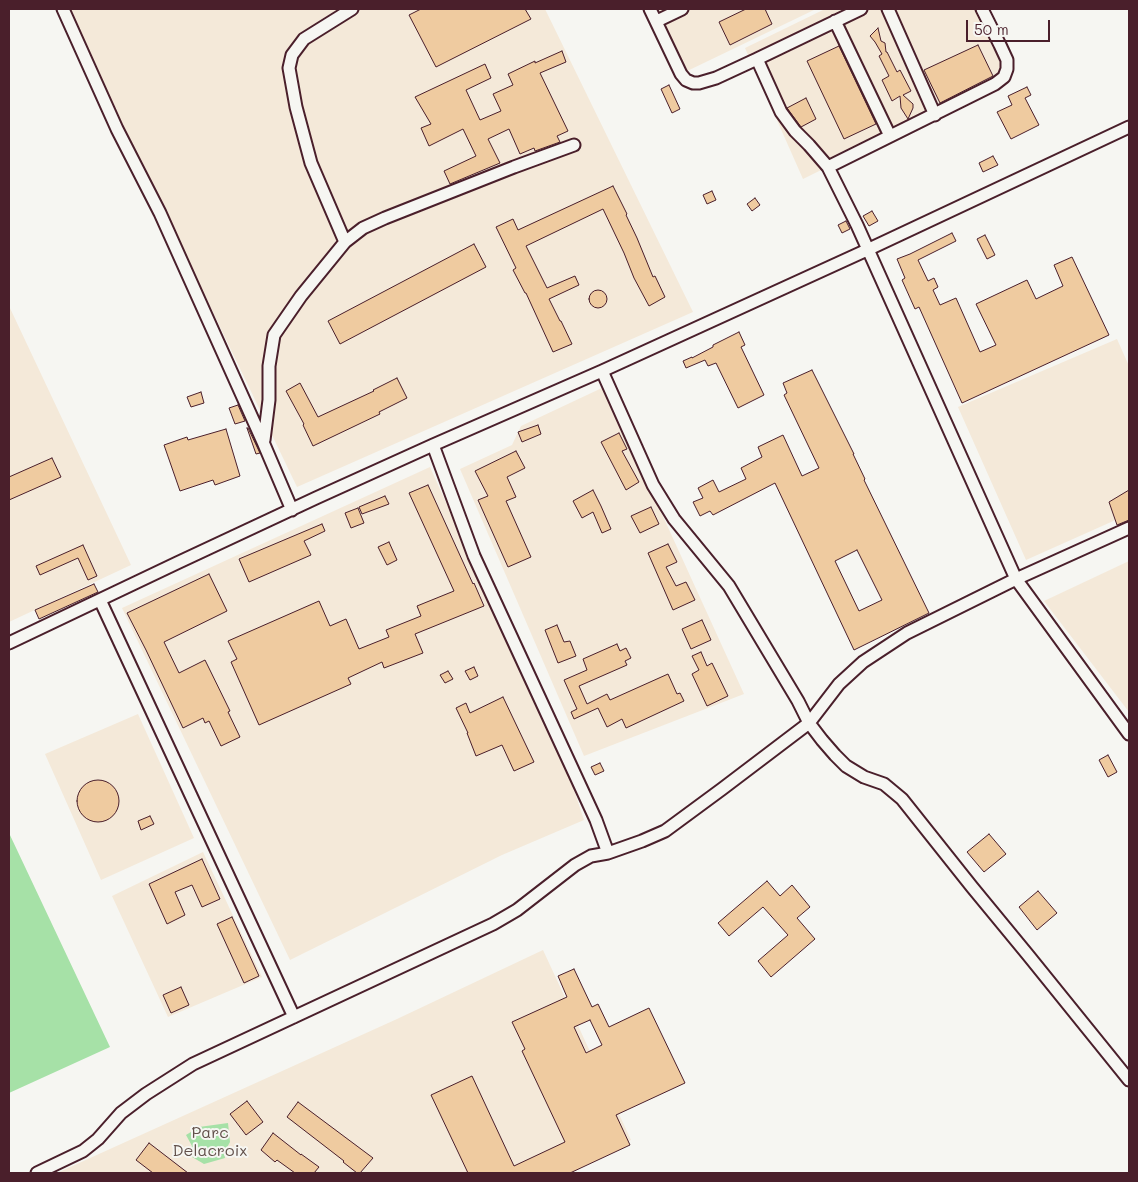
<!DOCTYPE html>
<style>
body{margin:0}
#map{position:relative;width:1138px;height:1182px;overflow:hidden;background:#f6f6f2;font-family:Mali,sans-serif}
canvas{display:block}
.frame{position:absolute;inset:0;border:10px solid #4a1f2b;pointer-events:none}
.scale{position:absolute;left:966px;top:20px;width:84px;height:22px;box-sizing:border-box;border:2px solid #4a1f2b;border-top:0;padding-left:6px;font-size:15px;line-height:18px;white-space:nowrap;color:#4a1f2b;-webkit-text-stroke:4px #f6f6f2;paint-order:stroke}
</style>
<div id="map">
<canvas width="1138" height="1182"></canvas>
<div class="frame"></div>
<div class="scale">50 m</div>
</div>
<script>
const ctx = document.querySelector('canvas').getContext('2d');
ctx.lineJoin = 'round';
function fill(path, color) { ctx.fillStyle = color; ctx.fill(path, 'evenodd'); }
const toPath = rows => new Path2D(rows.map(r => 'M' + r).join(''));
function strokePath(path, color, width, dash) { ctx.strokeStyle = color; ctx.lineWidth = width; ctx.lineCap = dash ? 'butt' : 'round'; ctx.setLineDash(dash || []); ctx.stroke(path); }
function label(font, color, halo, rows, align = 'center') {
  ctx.font = font + ' Mali,sans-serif'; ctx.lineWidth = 4; ctx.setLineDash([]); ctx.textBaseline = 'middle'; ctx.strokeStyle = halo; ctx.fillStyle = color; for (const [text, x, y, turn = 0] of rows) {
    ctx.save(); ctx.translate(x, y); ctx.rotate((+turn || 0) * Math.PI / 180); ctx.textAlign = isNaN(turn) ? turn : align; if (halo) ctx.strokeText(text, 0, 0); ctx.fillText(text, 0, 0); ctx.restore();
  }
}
fill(toPath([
 [67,9,545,9,693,312,297,487],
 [648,9,816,9,681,74],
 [825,9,980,9,1012,75,803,179,745,48],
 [9,306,131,565,9,622],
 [1117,339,1129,366,1129,514,1026,560,958,407],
 [604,387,744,694,584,756,460,469,512,445,521,426],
 [430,467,569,775,584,820,502,855,290,960,122,608],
 [1129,561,1129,712,1044,601],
 [138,714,194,838,101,880,45,754],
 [203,852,262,977,168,1017,112,896],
 [543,950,631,1140,559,1173,57,1173,397,1019]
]), '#f4e9d9');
fill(toPath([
 [9,833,110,1047,9,1093],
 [228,1123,230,1142,224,1153,225,1158,204,1164,187,1154,192,1146,186,1135,199,1127]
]), '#a6e1a7');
const building = toPath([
 [421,9,525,9,531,19,436,67,409,15,421,9],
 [746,9,765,9,772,24,730,45,719,22,746,9],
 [878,28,881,41,885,43,886,52,887,52,897,72,900,70,911,91,903,95,913,104,913,108,908,119,901,108,900,96,892,101,882,80,889,76,879,56,882,54,875,42,870,36,878,28],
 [978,45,993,76,940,103,924,70,978,45],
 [839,46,876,124,844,139,807,61,839,46],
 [562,51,566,62,540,73,568,131,557,136,560,142,535,151,534,148,520,154,509,129,488,139,500,163,450,184,444,171,476,156,463,129,429,146,421,128,431,124,415,97,485,64,491,78,466,90,480,120,501,111,493,94,513,85,508,74,535,61,535,63,562,51],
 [669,85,680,109,672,113,661,89,669,85],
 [1027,87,1031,95,1025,98,1039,125,1011,139,997,112,1012,105,1008,96,1027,87],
 [806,98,816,119,801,127,787,108,806,98],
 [993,156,998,165,983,172,979,163,993,156],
 [613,186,627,214,626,215,637,238,653,277,655,276,665,297,649,306,634,278,624,253,603,209,526,246,547,288,575,276,579,285,549,299,560,321,561,321,572,344,553,352,526,293,525,293,513,270,516,268,496,227,513,219,518,230,613,186],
 [712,191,716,200,707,204,703,195,712,191],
 [755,198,760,205,752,211,747,204,755,198],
 [872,211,878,221,869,226,863,216,872,211],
 [846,221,850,229,842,233,838,225,846,221],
 [952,233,956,241,918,260,928,281,934,278,938,287,933,290,940,305,956,298,980,352,996,345,976,304,1027,280,1036,299,1063,286,1054,265,1072,257,1109,335,962,403,919,307,915,309,902,280,905,278,897,259,910,254,952,233],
 [985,235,995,255,987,259,977,239,985,235],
 [474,244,486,267,340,344,328,321,474,244],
 '589 299a9 9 0 1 1 18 0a9 9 0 1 1-18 0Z',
 [739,332,745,345,741,347,764,395,738,408,716,363,708,366,705,360,686,368,683,361,692,357,692,358,713,347,713,345,739,332],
 [812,370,854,454,853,454,865,479,864,480,929,613,854,650,775,483,713,515,710,511,700,516,693,502,703,498,698,488,713,480,719,492,746,479,741,468,762,457,758,447,783,435,802,476,819,468,784,395,787,393,783,383,812,370],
 [857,550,882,600,859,611,835,561,857,550],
 [397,378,407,398,379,412,380,414,313,446,303,425,304,424,286,391,300,383,318,417,374,391,373,390,397,378],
 [201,392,204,403,191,407,187,397,201,392],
 [238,405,245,421,235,424,229,408,238,405],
 [538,425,541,434,522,442,518,432,538,425],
 [247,428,248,428,260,453,256,454,247,428],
 [226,429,240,476,215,485,213,480,180,491,164,445,187,437,188,440,226,429],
 [619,433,627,449,622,451,639,482,626,490,601,442,619,433],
 [516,451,525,468,507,477,516,497,506,501,531,557,508,567,478,500,488,496,475,471,516,451],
 [52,458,61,477,9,500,9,477,52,458],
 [428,485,473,584,474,583,484,606,415,634,423,653,384,668,382,662,348,678,351,684,259,725,231,662,237,659,228,641,319,601,330,626,346,619,359,649,389,637,386,630,421,616,417,606,454,591,409,493,428,485],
 [593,490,601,506,611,529,602,533,593,512,582,518,573,501,593,490],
 [1129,490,1129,520,1117,525,1109,502,1129,490],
 [385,496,389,504,362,514,359,507,385,496],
 [651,507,659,524,640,533,631,516,651,507],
 [358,508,364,523,351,528,345,513,358,508],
 [322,524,325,531,304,541,311,555,249,582,239,559,322,524],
 [389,542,397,560,387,565,378,547,389,542],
 [668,544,677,562,666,567,676,586,686,582,695,600,673,610,648,553,668,544],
 [83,545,97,576,88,580,78,558,40,575,36,566,83,545],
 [209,574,227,611,164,642,179,673,205,660,230,711,228,712,240,737,221,746,209,721,205,723,203,718,183,728,146,650,127,613,209,574],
 [94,584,98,592,39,619,35,610,94,584],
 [702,620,711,640,691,649,682,629,702,620],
 [557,625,564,642,570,641,576,656,558,663,545,630,557,625],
 [617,644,620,651,626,648,631,658,625,661,627,665,579,686,587,704,607,694,610,700,668,674,677,694,680,693,684,701,626,728,622,719,607,727,598,708,574,719,571,712,577,709,564,680,587,670,583,659,617,644],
 [701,652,707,666,712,663,728,696,707,706,692,674,699,670,692,656,701,652],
 [474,667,478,676,470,680,465,671,474,667],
 [448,671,453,679,445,683,440,675,448,671],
 [503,697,534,762,514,771,502,745,476,756,467,733,468,733,456,708,466,703,470,713,503,697],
 [1108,755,1117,772,1108,777,1099,760,1108,755],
 [600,763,604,771,595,775,591,767,600,763],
 '77 801a21 21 0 1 1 42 0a21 21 0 1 1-42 0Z',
 [150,816,154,824,141,830,138,821,150,816],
 [989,834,1006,854,984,872,967,852,989,834],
 [202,859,220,899,202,907,192,885,175,892,185,915,167,924,149,884,202,859],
 [767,881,780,896,792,885,810,907,797,918,815,939,771,977,758,961,788,935,763,907,729,936,718,923,767,881],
 [1038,891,1057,913,1037,930,1019,907,1038,891],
 [232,917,259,976,244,983,217,924,232,917],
 [574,969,592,1007,598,1004,609,1027,649,1008,685,1083,616,1115,630,1145,570,1173,468,1173,431,1095,472,1076,514,1166,565,1142,522,1051,525,1049,512,1022,567,997,558,976,574,969],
 [590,1020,602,1045,586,1053,574,1027,590,1020],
 [181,987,189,1005,171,1013,163,995,181,987],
 [247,1101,263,1122,246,1135,230,1114,247,1101],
 [298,1102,373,1158,360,1173,357,1173,343,1162,344,1161,287,1117,298,1102],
 [273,1133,301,1155,301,1154,319,1167,314,1173,295,1173,277,1160,275,1162,261,1150,273,1133],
 [149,1143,188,1173,153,1173,136,1160,149,1143]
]);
fill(building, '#efcba0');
strokePath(building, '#4a1f2b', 1);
const minor = toPath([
 [63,9,117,129,160,213,263,442,292,510],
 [650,9,681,74,686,80,693,83,699,83,716,78,757,59,781,112,795,131,809,145,828,167,857,225,1016,579,1129,734],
 [888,9,935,115],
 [657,21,682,9],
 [835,21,890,136],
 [757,59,861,9],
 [828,167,995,84,1004,77,1007,69,1007,60,1000,45,982,9],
 [345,242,311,163,296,107,289,68,292,55,304,39,352,9],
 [602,371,653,485,674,519,729,586,798,701,809,723,822,740,835,755,846,766,864,777,884,784,902,799,972,887,1028,955,1129,1080],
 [264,440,269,400,269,366,274,335,301,296,345,242,363,228,385,218,514,167,574,145],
 [433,445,474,556,596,820,608,853],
 [100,600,294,1017],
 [9,643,177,563,316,498,433,445,602,371,867,250,1129,127],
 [37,1173,83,1151,98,1139,121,1113,146,1094,193,1064,493,924,517,910,575,865,591,856,608,853,642,841,665,831,722,789,809,723,839,684,863,662,907,633,1016,579,1129,528]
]);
strokePath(minor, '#4a1f2b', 15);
strokePath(minor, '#f6f6f2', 11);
label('16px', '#61504a', '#f6f6f2', [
 ["Parc",210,1133],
 ["Delacroix",210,1151]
]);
</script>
